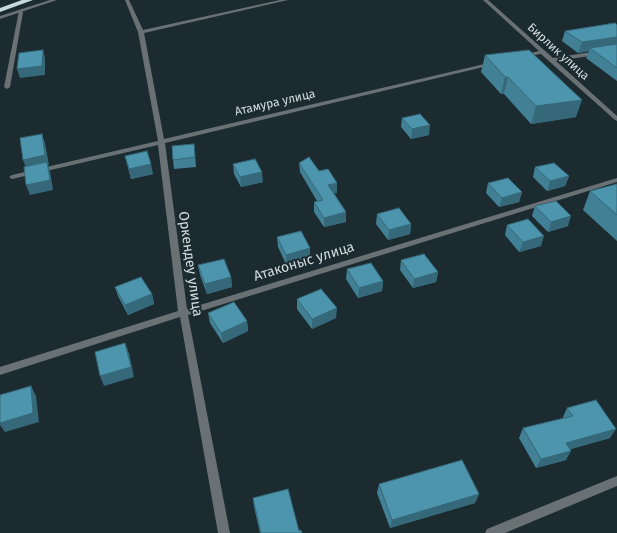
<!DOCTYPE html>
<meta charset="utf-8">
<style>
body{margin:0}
canvas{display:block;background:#1b2b30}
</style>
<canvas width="617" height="533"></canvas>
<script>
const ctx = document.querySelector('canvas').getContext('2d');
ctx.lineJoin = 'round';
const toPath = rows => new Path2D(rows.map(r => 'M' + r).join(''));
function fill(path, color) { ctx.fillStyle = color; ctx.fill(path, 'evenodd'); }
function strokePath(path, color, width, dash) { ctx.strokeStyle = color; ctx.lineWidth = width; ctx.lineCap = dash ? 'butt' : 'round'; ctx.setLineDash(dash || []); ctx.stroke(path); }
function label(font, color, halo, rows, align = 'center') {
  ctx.font = font + ' "Fira Sans",sans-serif'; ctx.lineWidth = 4; ctx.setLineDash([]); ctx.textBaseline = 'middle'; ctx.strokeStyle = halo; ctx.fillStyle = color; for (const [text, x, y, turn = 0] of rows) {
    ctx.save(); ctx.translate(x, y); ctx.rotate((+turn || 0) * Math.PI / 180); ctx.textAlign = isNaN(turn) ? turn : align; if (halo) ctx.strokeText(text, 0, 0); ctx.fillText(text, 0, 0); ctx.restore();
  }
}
fill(toPath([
 [19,11,23,12,10,87,7,89,4,87,19,11]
]), '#6a7174');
fill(toPath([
 [50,0,57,0,0,19,0,16,50,0],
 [125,0,129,0,143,30,280,0,288,0,144,33,164,139,493,62,496,64,165,143,187,309,617,178,617,182,188,315,230,533,218,533,180,317,0,375,0,367,178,311,158,145,12,179,9,177,12,175,158,141,138,32,125,0],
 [483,0,488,0,553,58,617,48,617,52,556,61,617,116,617,121,615,120,541,54,522,57,522,55,539,51,483,0],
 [617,476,617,486,505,533,485,533,487,529,617,476]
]), '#6a7174');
fill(toPath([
 [22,0,33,0,0,12,0,8,22,0]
]), '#c6d9df');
fill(toPath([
 [617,25,617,81,586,58,589,51,578,53,562,41,565,31],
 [485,55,576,117,531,124,504,94,501,94,481,72],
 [402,118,429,135,411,139,401,127],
 [195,154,196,167,174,169,173,160],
 [125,156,153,174,131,179],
 [299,163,319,171,337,183,337,193,334,193,346,212,346,222,324,227,314,212,314,202,317,201,300,172],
 [233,164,263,182,241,187,234,174],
 [535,167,569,176,565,186,547,191,533,177],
 [488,183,522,192,519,202,499,207,486,193],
 [617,184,617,241,583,210,590,191],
 [535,206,568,226,548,232,532,216],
 [377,214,411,224,410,234,388,240,376,224],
 [507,225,541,246,519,252,505,235],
 [277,237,310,248,310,258,286,264,278,247],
 [401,260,438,272,436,282,413,288,400,270],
 [198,265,231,277,232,287,207,294,200,275],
 [347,269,383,281,382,291,358,298,346,279],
 [115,287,152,294,154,304,128,315,118,296],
 [297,299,336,318,312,329,297,309],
 [208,313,247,321,248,331,223,343,210,323],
 [567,408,610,438,570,449,566,460,536,468,519,438,523,428,563,418,563,417],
 [379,484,479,494,475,503,390,528,377,493],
 [253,498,299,531,302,533,260,533,254,507]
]), '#418095');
fill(toPath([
 [617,37,617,47,590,48,589,51,578,53,582,42],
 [43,50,45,58,45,75,20,78,17,69],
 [505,77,508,77,504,94,501,94],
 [582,100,576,117,531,124,536,106],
 [430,125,429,135,411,139,412,129],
 [42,134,45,143,49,165,48,165,50,171,53,190,30,195,26,185,27,170,23,160],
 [151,164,153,174,131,179,129,169],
 [262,172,263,182,241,187,240,177],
 [569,176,565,186,547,191,550,181],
 [337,183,337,193,328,195,328,185],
 [522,192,519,202,499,207,502,198],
 [346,212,346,222,324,227,324,218],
 [571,216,568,226,548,232,551,222],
 [411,224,410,234,388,240,389,230],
 [544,236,541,246,519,252,523,242],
 [310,248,310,258,286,264,286,255],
 [438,272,436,282,413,288,414,279],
 [231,277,232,287,207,294,205,284],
 [383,281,382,291,358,298,359,288],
 [152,294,154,304,128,315,125,305],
 [337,308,336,318,312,329,312,319],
 [247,321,248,331,223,343,221,333],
 [125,343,129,353,134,377,104,386,100,376],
 [31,386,36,396,39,422,5,432,0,425,0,423],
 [616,429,610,438,561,452,566,443],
 [571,451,566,460,536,468,541,459],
 [479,494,475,503,390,528,392,520]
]), '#356879');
const building = toPath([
 [615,23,617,25,617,37,582,42,565,31,615,23],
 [617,44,617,68,590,48,617,44],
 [43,50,42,66,17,69,19,53,43,50],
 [529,50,582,100,536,106,508,77,505,77,485,55,529,50],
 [420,114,430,125,412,129,402,118,420,114],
 [42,134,45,155,23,160,20,138,42,134],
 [194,144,195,157,173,160,172,146,194,144],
 [147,151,151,164,129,169,125,156,147,151],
 [309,157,319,171,328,169,337,183,328,185,346,212,324,218,314,202,323,200,299,163,309,157],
 [255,159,262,172,240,177,233,164,255,159],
 [47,162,50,180,26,185,24,167,47,162],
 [554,163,569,176,550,181,535,167,554,163],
 [508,178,522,192,502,198,488,183,508,178],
 [617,184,617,215,590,191,617,184],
 [556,201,571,216,551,222,535,206,556,201],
 [399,208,411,224,389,230,377,214,399,208],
 [528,219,544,236,523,242,507,225,528,219],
 [301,231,310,248,286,255,277,237,301,231],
 [424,254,438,272,414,279,401,260,424,254],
 [224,259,231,277,205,284,198,265,224,259],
 [371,263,383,281,359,288,347,269,371,263],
 [141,277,152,294,125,305,115,287,141,277],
 [321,289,337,308,312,319,297,299,321,289],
 [234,302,247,321,221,333,208,313,234,302],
 [125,343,131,367,100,376,95,352,125,343],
 [31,386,33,413,0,423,0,395,31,386],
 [596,400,616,429,566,443,571,451,541,459,523,428,573,416,567,408,596,400],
 [462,460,479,494,392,520,379,484,462,460],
 [288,489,299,531,301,530,302,533,261,533,253,498,288,489]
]);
fill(building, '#4c95ad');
strokePath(building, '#356879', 1);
label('12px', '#d3dce0', '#1b2b30', [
 ["Бирлик улица",558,52,42],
 ["Атамура улица",275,103,-13]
]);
label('14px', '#d3dce0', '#1b2b30', [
 ["Атаконыс улица",304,262,-17],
 ["Оркендеу улица",190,264,82]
]);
</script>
